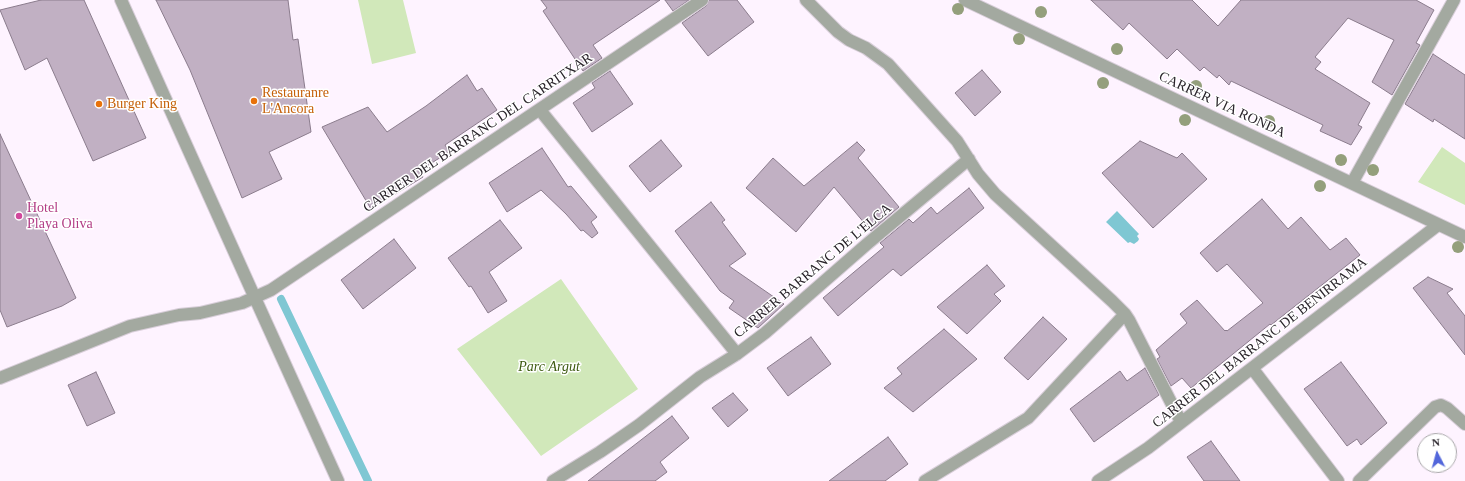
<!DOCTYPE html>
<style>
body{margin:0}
#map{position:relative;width:1465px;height:481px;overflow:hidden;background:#fef3ff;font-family:Georgia,serif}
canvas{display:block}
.north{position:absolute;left:1417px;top:433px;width:40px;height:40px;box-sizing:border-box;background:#fff;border:1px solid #a9a7aa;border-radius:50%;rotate:354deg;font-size:11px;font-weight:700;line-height:16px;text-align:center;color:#29232a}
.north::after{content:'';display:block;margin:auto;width:14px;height:18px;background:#5266db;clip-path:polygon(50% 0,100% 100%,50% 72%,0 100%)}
</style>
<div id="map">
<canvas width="1465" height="481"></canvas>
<div class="north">N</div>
</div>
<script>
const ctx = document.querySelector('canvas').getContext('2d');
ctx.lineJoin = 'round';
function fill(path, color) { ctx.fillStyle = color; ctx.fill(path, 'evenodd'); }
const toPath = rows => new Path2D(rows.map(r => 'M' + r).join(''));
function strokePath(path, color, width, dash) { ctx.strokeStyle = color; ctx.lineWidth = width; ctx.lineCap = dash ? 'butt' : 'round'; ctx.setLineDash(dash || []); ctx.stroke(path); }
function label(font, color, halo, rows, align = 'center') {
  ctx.font = font + ' Georgia,serif'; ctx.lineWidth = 3; ctx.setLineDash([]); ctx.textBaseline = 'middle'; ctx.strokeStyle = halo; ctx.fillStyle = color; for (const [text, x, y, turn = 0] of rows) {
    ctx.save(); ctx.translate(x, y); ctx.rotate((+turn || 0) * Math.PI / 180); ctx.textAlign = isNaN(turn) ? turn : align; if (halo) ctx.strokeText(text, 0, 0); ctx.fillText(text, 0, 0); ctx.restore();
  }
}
fill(toPath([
 [358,0,403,0,416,53,372,64],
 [1442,147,1465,163,1465,205,1418,182],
 [561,279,638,389,541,456,457,349]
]), '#d1e8ba');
fill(toPath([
 [1117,211,1139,234,1137,236,1139,239,1138,241,1134,244,1130,242,1128,243,1106,222]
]), '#7fc7d3');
strokePath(toPath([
 [281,299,368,481]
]), '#7fc7d3', 8);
const building = toPath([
 [41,0,84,0,146,138,93,161,47,58,25,70,0,10,41,0],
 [156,0,288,0,293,40,298,39,311,132,269,152,282,179,242,198,190,70,156,0],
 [541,0,660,0,593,45,602,58,583,71,543,11,547,8,541,0],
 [665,0,689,0,673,11,665,0],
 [709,0,737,0,754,22,708,56,682,23,706,6,709,0],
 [1091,0,1192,0,1218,26,1241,0,1416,0,1434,10,1416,43,1420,45,1392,95,1372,82,1394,40,1348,18,1315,57,1321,62,1315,69,1370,103,1358,125,1362,127,1351,145,1320,131,1323,125,1231,81,1229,85,1219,75,1217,78,1204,67,1200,71,1177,49,1167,59,1129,23,1123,30,1091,0],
 [1433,54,1465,75,1465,139,1434,119,1433,122,1405,104,1433,54],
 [982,70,1001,92,975,116,955,93,982,70],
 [610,71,633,104,592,132,573,103,595,88,592,83,610,71],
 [467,75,477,91,482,88,497,110,445,145,449,152,419,171,423,177,371,209,322,127,368,107,387,132,426,106,467,75],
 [0,134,76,298,62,306,7,327,0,310,0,134],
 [661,140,682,166,650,192,629,166,661,140],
 [1140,141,1177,158,1182,153,1207,179,1153,228,1102,173,1140,141],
 [857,142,865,150,858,158,899,207,871,231,834,187,796,232,746,188,773,158,804,186,857,142],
 [542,148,568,187,571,186,597,217,591,222,598,233,592,238,583,230,581,231,566,214,541,190,507,212,489,183,542,148],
 [969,188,984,208,901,276,893,269,838,316,823,298,884,247,880,243,909,219,913,223,931,207,937,214,969,188],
 [1262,199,1288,229,1301,217,1330,250,1346,238,1360,255,1271,325,1270,324,1191,388,1182,378,1171,386,1157,359,1160,357,1156,350,1187,323,1180,314,1197,300,1225,331,1226,330,1227,331,1263,303,1227,264,1217,272,1200,253,1262,199],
 [711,202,725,220,722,222,746,254,729,266,784,304,758,328,729,308,734,301,720,291,675,231,711,202],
 [500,220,522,248,489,272,507,301,488,313,471,286,469,287,448,258,500,220],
 [394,239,416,268,363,309,341,280,394,239],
 [987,265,1005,286,994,294,1001,301,967,334,937,307,987,265],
 [1428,277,1453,289,1447,293,1465,316,1465,355,1413,288,1428,277],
 [1043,317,1067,339,1028,380,1004,358,1043,317],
 [944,329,977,359,913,412,884,388,902,374,897,368,944,329],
 [811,337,831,364,788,396,767,368,811,337],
 [1341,362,1387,423,1361,445,1357,439,1347,446,1304,389,1341,362],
 [1145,368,1159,395,1094,442,1070,409,1120,371,1127,381,1145,368],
 [96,372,115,413,87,426,68,385,96,372],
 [733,393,748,410,728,427,712,408,733,393],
 [672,416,689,438,660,462,667,472,655,481,588,481,672,416],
 [888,437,908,464,885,481,829,481,888,437],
 [1211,441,1240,481,1204,481,1187,457,1211,441]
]);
fill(building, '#c1b0c3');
strokePath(building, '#8b7c8d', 1);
const minor = toPath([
 [121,0,255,298,338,481],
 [806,0,838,32,849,40,866,48,888,64,957,141,978,174,995,194,1112,301,1125,314,1129,320,1181,422],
 [965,0,1465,237],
 [540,110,737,354],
 [1352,183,1454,0],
 [1252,368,1338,481],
 [0,378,130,326,179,315,200,313,242,303,271,290,702,0],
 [553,481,600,452,639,425,700,377,737,354,765,333,867,244,969,159],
 [925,481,1028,418,1125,314],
 [1098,481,1148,448,1438,225],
 [1359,481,1435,407,1441,405,1447,408,1465,424]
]);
strokePath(minor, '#d8ced9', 14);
strokePath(minor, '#a3a9a0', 12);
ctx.fillStyle = '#949f7c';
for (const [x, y] of [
 [958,9],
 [1041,12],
 [1019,39],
 [1117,49],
 [1103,83],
 [1196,86],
 [1185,120],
 [1269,121],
 [1341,160],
 [1373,170],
 [1320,186],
 [1458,247]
]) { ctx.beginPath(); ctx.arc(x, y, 6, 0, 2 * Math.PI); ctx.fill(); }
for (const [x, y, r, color] of [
 [254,101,4,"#e8710a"],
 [99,104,4,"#e8710a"],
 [19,216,4,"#d1479c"]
]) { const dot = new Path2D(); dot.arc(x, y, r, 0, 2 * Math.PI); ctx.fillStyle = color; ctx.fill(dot); strokePath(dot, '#fff', 1.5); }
label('14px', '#c56008', '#fff', [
 ["Restauranre",262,93],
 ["L'Ancora",262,109],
 ["Burger King",107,104]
], 'left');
label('14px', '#29232a', '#fff', [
 ["CARRER VIA RONDA",1222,105,25],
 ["CARRER DEL BARRANC DEL CARRITXAR",478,133,-34],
 ["CARRER BARRANC DE L'ELCA",813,271,-40],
 ["CARRER DEL BARRANC DE BENIRRAMA",1260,343,-38]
]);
label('14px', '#b23c85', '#fff', [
 ["Hotel",27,208],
 ["Playa Oliva",27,224]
], 'left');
label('italic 14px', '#3d5a10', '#fff', [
 ["Parc Argut",549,367]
]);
</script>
